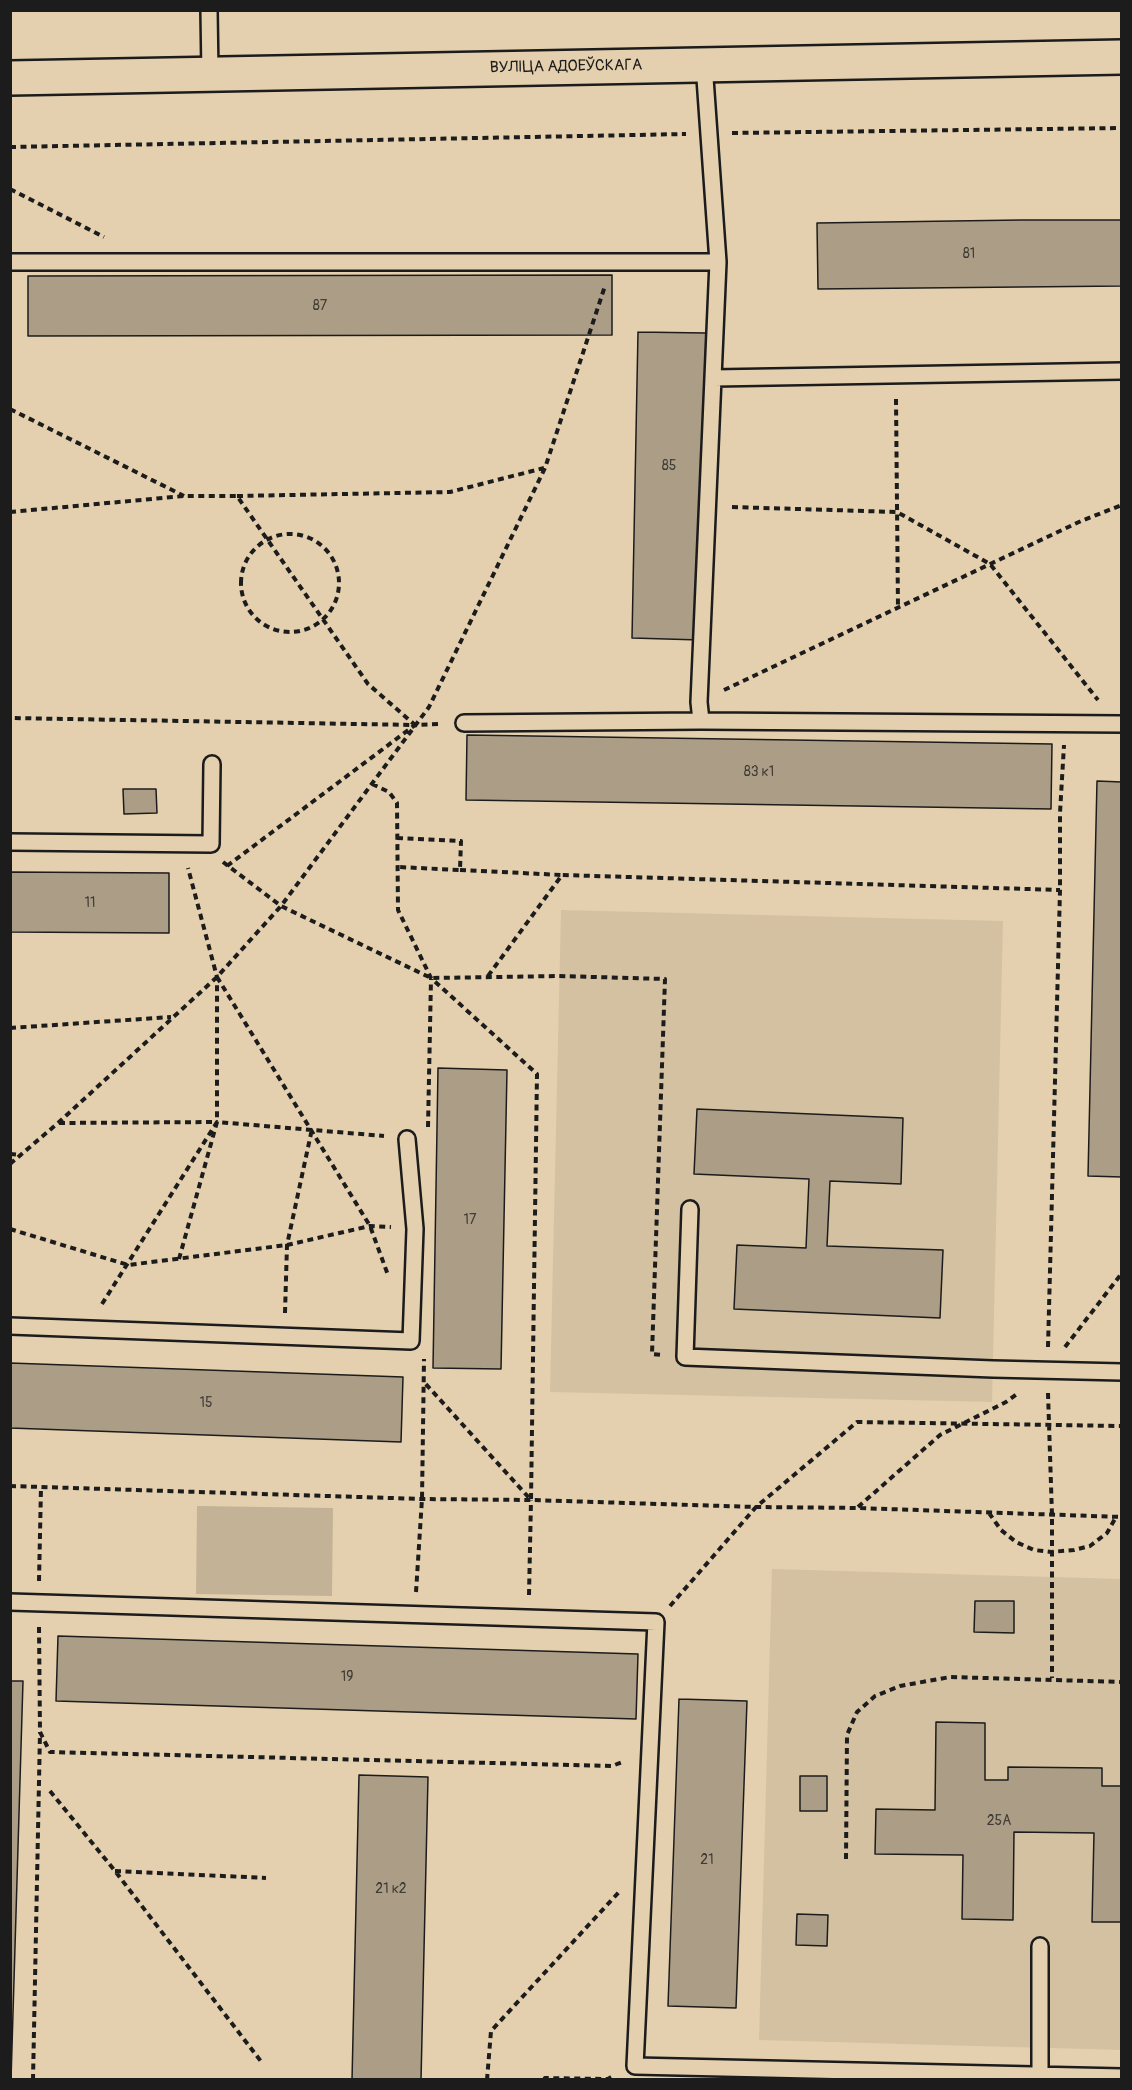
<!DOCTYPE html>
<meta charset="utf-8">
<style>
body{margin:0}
#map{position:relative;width:1132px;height:2090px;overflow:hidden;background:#e4d0ae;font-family:Pangolin,sans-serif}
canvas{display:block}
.frame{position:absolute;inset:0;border:12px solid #1c1c1c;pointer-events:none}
</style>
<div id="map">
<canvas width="1132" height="2090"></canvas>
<div class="frame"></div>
</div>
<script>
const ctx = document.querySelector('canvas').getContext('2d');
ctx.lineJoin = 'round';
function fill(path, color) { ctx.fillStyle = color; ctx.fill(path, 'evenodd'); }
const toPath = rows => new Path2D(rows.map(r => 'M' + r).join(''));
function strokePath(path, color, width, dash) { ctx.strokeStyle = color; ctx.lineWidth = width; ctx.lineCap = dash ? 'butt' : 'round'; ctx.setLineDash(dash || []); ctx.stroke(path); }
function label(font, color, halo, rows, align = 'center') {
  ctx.font = font + ' Pangolin,sans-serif'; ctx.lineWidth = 6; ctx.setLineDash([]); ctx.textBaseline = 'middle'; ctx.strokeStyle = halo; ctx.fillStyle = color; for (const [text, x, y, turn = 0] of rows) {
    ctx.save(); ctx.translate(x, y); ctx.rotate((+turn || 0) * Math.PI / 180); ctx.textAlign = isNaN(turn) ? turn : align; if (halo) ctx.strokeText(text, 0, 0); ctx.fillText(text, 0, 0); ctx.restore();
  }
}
fill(toPath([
 [561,910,1003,921,992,1402,550,1392],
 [772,1569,1121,1579,1121,2050,759,2040]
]), '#d3c1a2');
fill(toPath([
 [197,1506,333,1508,332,1596,196,1594]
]), '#c3b296');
const building = toPath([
 [1021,220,1122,220,1122,286,818,289,817,223,1021,220],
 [612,275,612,335,28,336,28,276,612,275],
 [638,332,706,333,700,640,632,638,638,332],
 [467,735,1052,744,1051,809,466,800,467,735],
 [1097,781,1122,782,1122,1177,1088,1176,1097,781],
 [123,789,156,789,157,813,124,814,123,789],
 [10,872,169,873,169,933,10,932,10,872],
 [438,1068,507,1070,501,1369,433,1368,438,1068],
 [697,1109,903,1118,901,1184,830,1181,827,1246,943,1250,940,1318,734,1309,737,1245,806,1248,809,1179,694,1174,697,1109],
 [10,1363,403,1377,401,1442,10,1428,10,1363],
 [975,1601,1014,1601,1014,1633,974,1632,975,1601],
 [58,1636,638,1654,636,1719,56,1701,58,1636],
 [10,1681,23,1681,11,2080,10,2080,10,1681],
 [679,1699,747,1701,736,2008,668,2006,679,1699],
 [936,1722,985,1723,985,1780,1008,1780,1008,1767,1102,1768,1102,1786,1122,1786,1122,1922,1092,1922,1094,1833,1014,1832,1013,1920,962,1919,963,1855,875,1854,876,1809,935,1810,936,1722],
 [359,1775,428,1777,421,2080,352,2080,359,1775],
 [800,1776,827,1776,827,1811,800,1811,800,1776],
 [797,1914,828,1915,827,1946,796,1945,797,1914]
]);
fill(building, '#ac9e86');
strokePath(building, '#1c1c1c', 1.5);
const service = toPath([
 [209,10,210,74],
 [10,262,718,262],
 [714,378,1122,371],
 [701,721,699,702,718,262,704,64],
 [464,723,701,721,1122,724],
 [10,842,211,844,212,764],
 [690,1209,685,1357,993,1369,1122,1372],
 [10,1326,411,1341,415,1229,407,1139],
 [10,1602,656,1622,635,2066,1122,2077],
 [1040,2075,1040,1946]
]);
const secondary = toPath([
 [10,78,1122,57]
]);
strokePath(service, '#1c1c1c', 20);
strokePath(secondary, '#1c1c1c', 38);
strokePath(toPath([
 [732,133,1122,128],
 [10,147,686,134],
 [10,189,104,237],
 [896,399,898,608],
 [10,409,184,496],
 [237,496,450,492,544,468],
 [732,507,897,512,990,564,1098,700],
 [10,512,184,496,237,496,368,684,415,725,10,718],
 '241 583a49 49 0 1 1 98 0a49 49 0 1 1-98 0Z',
 [724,690,1081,521,1122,505],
 [372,784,389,792,397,803,398,910,431,978,537,1074,531,1500,424,1382],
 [397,838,461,841,460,870,398,867],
 [223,862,281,906,431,978,559,976,665,979,652,1354,663,1355],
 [227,866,415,725,441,724],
 [460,870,562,875],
 [488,976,562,875,1060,890],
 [217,977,370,1226,388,1275],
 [10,1028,171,1017],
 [59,1123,216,1122],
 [428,1127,431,979],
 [10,1154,22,1155],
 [10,1164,58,1123,217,977,281,906,429,707,545,468,605,286],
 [10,1229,128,1265,287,1245,370,1226,391,1227],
 [179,1259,217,1122,217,977,188,868],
 [102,1304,217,1122,384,1136],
 [285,1313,287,1245,312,1129],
 [1048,1347,1060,890,1060,813,1064,745],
 [1065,1347,1122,1273],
 [1048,1393,1052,1515,1052,1678],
 [10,1486,422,1499,531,1500,756,1507,858,1508,1122,1517],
 [858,1507,940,1435,1006,1402,1017,1394],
 [989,1513,1001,1530,1016,1542,1034,1550,1051,1552,1074,1550,1090,1546,1107,1533,1116,1517],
 [39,1581,41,1487],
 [416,1592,422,1499,424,1359],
 [529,1595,531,1500],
 [670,1606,756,1507,857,1422,1122,1426],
 [39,1627,40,1732,50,1752,612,1766,625,1761],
 [50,1791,115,1871,263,2064],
 [846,1859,847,1735,857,1712,875,1696,900,1686,950,1677,1122,1682],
 [115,1871,266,1878],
 [33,2080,40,1732],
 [487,2080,491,2031,619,1892],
 [544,2080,545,2078,608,2079,613,2076]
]), '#1c1c1c', 4, [6, 4.5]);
strokePath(service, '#e4d0ae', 15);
strokePath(secondary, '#e4d0ae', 33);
label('14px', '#403c36', null, [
 ["81",969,254],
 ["87",320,306],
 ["85",669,466],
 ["83 к1",759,772],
 ["11",90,903],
 ["17",470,1220],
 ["15",206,1403],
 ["19",347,1677],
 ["25А",999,1821],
 ["21",707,1860],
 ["21 к2",391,1889]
]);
label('16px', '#1c1c1c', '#e4d0ae', [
 ["ВУЛІЦА АДОЕЎСКАГА",566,67,-1]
]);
</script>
